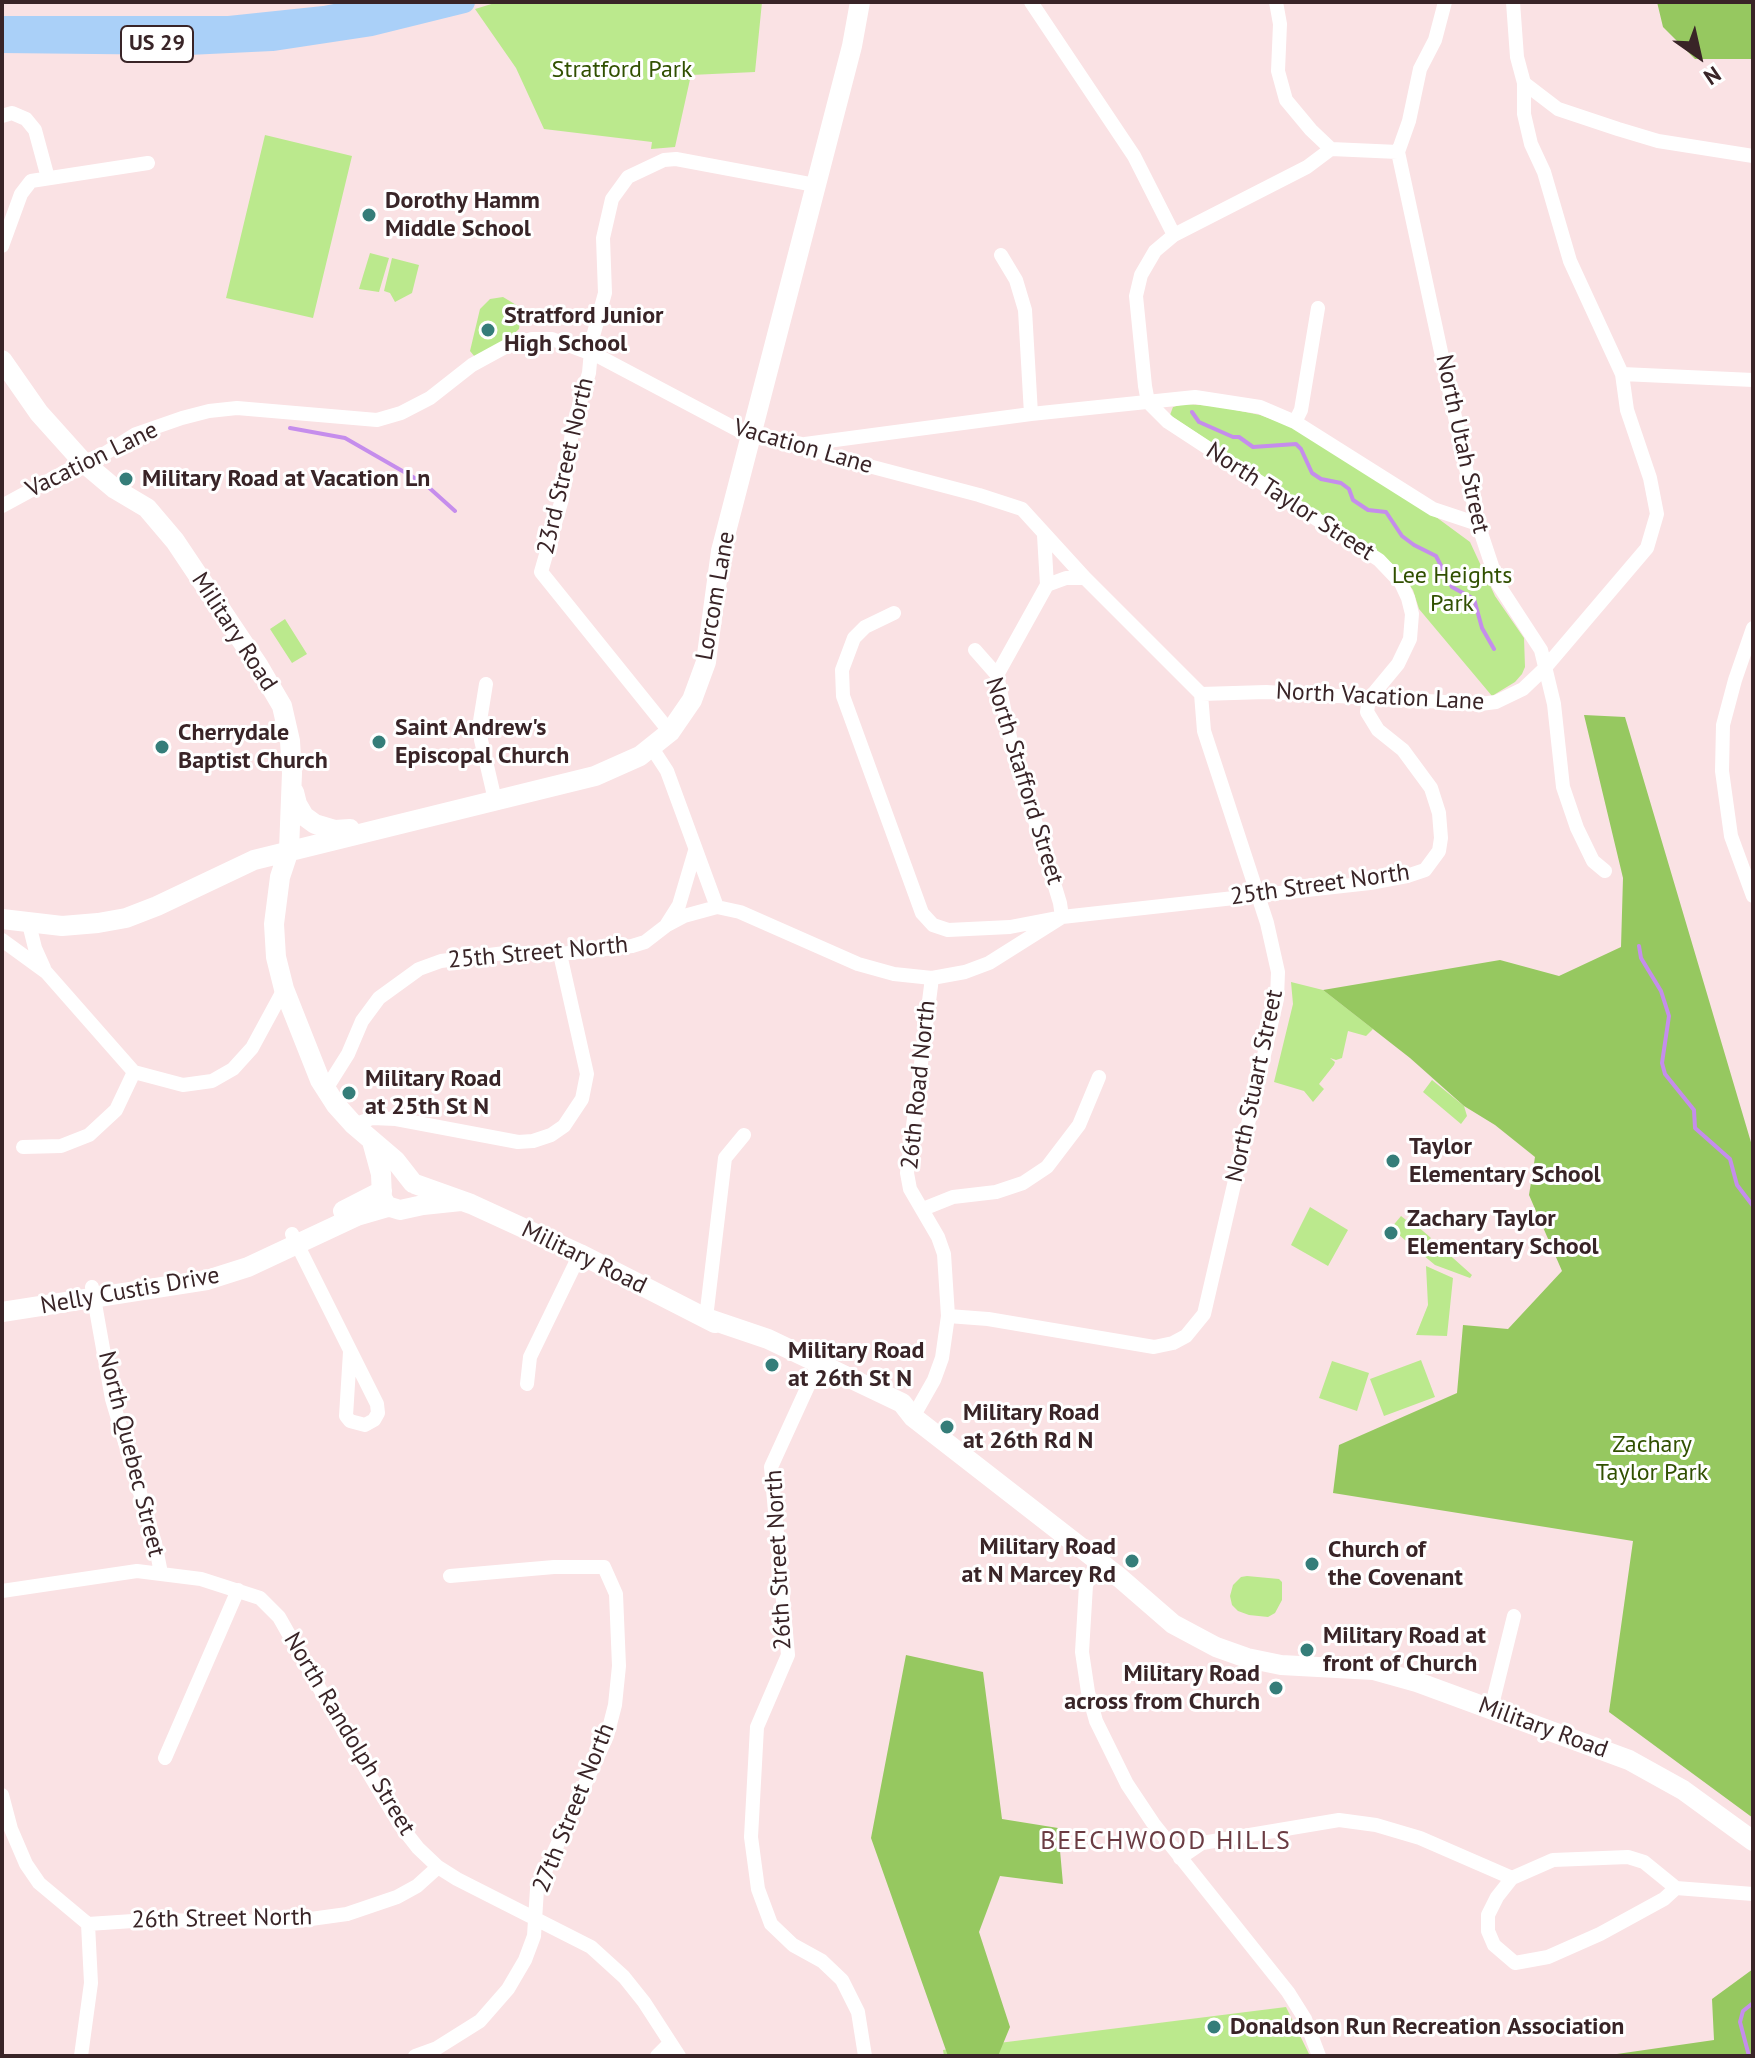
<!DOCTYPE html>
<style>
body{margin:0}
#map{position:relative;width:1755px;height:2058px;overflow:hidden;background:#fae2e4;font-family:"PT Sans",sans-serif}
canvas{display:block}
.frame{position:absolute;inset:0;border:4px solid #392427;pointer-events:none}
.north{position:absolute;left:1659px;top:16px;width:80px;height:80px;-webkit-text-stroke:6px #fff;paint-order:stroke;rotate:146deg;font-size:22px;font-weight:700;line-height:32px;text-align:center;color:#392427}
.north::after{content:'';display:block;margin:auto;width:28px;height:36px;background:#392427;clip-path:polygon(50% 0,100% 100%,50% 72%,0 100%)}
</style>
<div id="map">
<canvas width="1755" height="2058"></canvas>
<div class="frame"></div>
<div class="north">N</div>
</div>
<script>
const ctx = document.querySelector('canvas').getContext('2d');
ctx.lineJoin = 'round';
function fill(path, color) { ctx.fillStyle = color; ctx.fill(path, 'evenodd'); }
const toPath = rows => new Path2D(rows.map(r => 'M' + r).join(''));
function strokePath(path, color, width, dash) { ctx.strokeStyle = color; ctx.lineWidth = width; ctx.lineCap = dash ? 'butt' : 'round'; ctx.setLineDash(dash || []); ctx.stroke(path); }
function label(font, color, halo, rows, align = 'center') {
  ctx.font = font + ' "PT Sans",sans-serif'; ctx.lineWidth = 6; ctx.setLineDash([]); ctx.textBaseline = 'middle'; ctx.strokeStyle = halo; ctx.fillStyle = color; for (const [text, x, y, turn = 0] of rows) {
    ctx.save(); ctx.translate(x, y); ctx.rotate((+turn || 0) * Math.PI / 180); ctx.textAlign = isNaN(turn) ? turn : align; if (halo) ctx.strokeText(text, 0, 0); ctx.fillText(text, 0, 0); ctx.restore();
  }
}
fill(toPath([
 [498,2,762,2,755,72,691,75,675,147,651,149,652,142,544,129,516,68,475,9],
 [265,135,352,156,313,318,226,298],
 [370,253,389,258,379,292,359,289],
 [392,258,419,265,412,293,395,302,390,293,384,291],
 [503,297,518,306,521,313,519,329,508,339,475,357,470,351,480,309,490,299],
 [1184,404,1216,406,1260,415,1296,428,1436,517,1470,542,1495,596,1524,638,1525,667,1522,674,1515,682,1492,696,1419,609,1413,590,1394,565,1170,415,1173,407],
 [285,619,307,654,292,663,270,629],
 [1291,982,1323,990,1373,1029,1366,1036,1348,1031,1342,1058,1336,1060,1330,1058,1335,1062,1334,1065,1319,1084,1324,1089,1313,1102,1304,1091,1274,1082,1293,1004],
 [1432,1080,1464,1106,1467,1116,1461,1124,1423,1092],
 [1310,1207,1348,1230,1328,1266,1291,1245],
 [1401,1216,1406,1220,1408,1218,1431,1238,1419,1252,1391,1228],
 [1434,1241,1472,1275,1470,1278,1435,1265,1423,1255],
 [1426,1266,1453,1278,1447,1336,1416,1335,1428,1305],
 [1421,1360,1435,1397,1384,1416,1370,1379],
 [1332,1361,1369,1373,1357,1411,1319,1398],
 [1247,1576,1279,1579,1282,1582,1282,1600,1275,1613,1268,1617,1249,1615,1238,1611,1232,1605,1230,1596,1233,1585,1241,1577],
 [1286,2007,1310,2056,944,2056,943,2050]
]), '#bbe98d');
fill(toPath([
 [1657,2,1753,2,1753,59,1695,59,1663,27],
 [1584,715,1625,717,1753,1149,1753,1818,1609,1712,1633,1541,1333,1493,1339,1445,1457,1393,1463,1325,1508,1329,1562,1271,1529,1195,1535,1157,1495,1125,1464,1106,1410,1058,1323,990,1500,960,1559,976,1621,947,1623,878],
 [906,1655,983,1672,1002,1819,1058,1828,1063,1884,1000,1876,979,1932,1010,2027,998,2056,948,2056,871,1838],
 [1753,1969,1753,2056,1603,2056,1714,2040,1712,1999]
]), '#96c860');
strokePath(toPath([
 [1192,412,1199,422,1233,437,1239,437,1253,447,1296,444,1301,449,1312,473,1321,479,1341,483,1349,489,1353,500,1368,510,1386,512,1402,536,1414,545,1436,556,1452,587,1474,599,1482,628,1494,649],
 [290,428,345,438,425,484,455,511],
 [1639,946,1641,958,1661,991,1669,1016,1662,1063,1665,1074,1694,1110,1695,1128,1730,1159,1737,1185,1753,1206],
 [1749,2056,1740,2022,1743,2011,1753,2003]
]), '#c58dec', 4);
strokePath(toPath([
 [1031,2,1134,156,1174,235],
 [1276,2,1280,24,1278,71,1286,100,1311,130,1331,149,1398,152],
 [1445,2,1435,40,1420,69,1409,121,1398,152,1478,524,1498,584,1541,650,1554,704,1563,787,1577,828,1593,861,1605,871],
 [1513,2,1517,57,1524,83,1524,114,1531,144,1544,172,1570,261,1622,374,1753,380],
 [1524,83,1558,109,1618,129,1658,141,1753,156],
 [2,116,12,113,26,119,35,130,48,178],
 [2,246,21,194,31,181,148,163],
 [1001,255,1016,280,1025,310,1031,414],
 [1295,422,1301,410,1318,308],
 [805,444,1031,414,1195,397,1260,407,1295,422,1433,509,1478,524],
 [2,506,83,462,104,454,136,434,182,418,209,411,237,408,377,420,401,413,430,398,472,365,505,347,532,339,552,339,600,357,738,430,802,444,827,455,979,495,1022,509,1085,578,1201,694],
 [1047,585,1066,578,1085,578],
 [894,613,865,627,854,638,842,670,843,696,922,913,933,925,948,930,1010,927,1062,917,1370,883,1407,876,1425,870,1439,851,1441,838,1439,813,1431,788,1403,750,1378,730,1367,712,1369,699,1398,664,1410,639,1412,614,1408,598,1401,583,1379,560,1168,422,1148,402,1145,386,1136,296,1141,275,1155,251,1174,235,1307,167,1331,149],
 [1753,628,1735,680,1723,725,1722,771,1731,836,1753,896],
 [997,675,1047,585,1044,535],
 [486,684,480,721,481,740,495,800],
 [1201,694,1266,692,1480,704,1496,702,1523,689,1544,669,1647,548,1657,514,1650,478,1627,410,1622,374],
 [670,732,541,572,562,499,573,426,589,373,592,340,605,293,603,238,612,199,628,177,664,160,676,159,815,185],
 [652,748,667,771,717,907],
 [29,924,35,948,44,968],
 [667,924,679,905,695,851],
 [2,940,46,972,134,1072],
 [134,1072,183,1085,212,1081,233,1069,252,1048,284,989],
 [326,1089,348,1054,362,1021,379,998,419,969,441,961,505,953,560,954,632,946,645,942,667,925,684,916,717,907,740,912,858,964,894,974,932,978,965,972,989,963,1062,917,1060,903,1011,742,997,675,975,650],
 [354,1125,372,1118,396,1119,518,1142,533,1141,551,1135,564,1126,582,1099,587,1074,560,954],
 [23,1147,61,1146,89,1135,116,1110,134,1072],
 [923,1209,953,1197,996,1192,1023,1183,1047,1167,1079,1125,1099,1077],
 [292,1234,377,1404,378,1413,374,1420,365,1425,350,1421,346,1416,350,1352],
 [92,1287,112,1399,155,1543,161,1573],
 [948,1316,988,1319,1154,1347,1173,1343,1186,1336,1204,1314,1277,999,1278,972,1267,923,1204,731,1201,694],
 [706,1318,725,1158,744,1135],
 [819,1362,771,1467,788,1655,757,1727,751,1837,758,1889,771,1924,793,1945,822,1961,842,1980,858,2012,865,2056],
 [527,1384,530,1357,580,1254],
 [913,1417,934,1380,942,1358,948,1316,944,1254,938,1237,910,1189,907,1173,932,978],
 [1098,1561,1086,1585,1082,1652,1088,1692,1096,1721,1127,1784,1153,1823,1288,1992,1305,2019,1319,2056],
 [2,1591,137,1571,201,1579,260,1598,279,1617,351,1744,400,1825,418,1848,438,1867,457,1879,591,1947,624,1977,644,2002,679,2056],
 [1491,1709,1514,1616],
 [165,1758,238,1590],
 [2,1795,11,1829,26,1864,39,1883,88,1924,91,1983,81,2056],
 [1180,1858,1202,1843,1339,1820,1376,1825,1420,1838,1512,1878],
 [1676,1888,1644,1862,1628,1857,1553,1860,1512,1878,1497,1897,1488,1915,1488,1931,1494,1945,1515,1963,1548,1957,1600,1934,1664,1899,1676,1888,1753,1894],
 [88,1924,148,1920,289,1922,347,1914,397,1897,417,1886,438,1867],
 [415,2056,437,2048,480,2021,508,1989,525,1960,534,1936,537,1889,607,1736,615,1705,619,1666,616,1594,604,1567,554,1567,450,1576],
 [657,2056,670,2043]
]), '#fff', 14);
strokePath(toPath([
 [2,360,39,413,83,462,115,489,147,508,175,541,258,665,282,706,290,741,292,773,289,850,280,877,274,924,276,957,284,989,320,1080,336,1105,354,1125,395,1160,413,1183],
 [294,792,297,804,304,816,315,824,335,830,350,829],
 [2,919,62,926,98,923,126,918,157,906,254,860,595,776,640,756,670,732,692,700,706,662,721,551,852,46,860,2],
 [372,1141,381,1174,382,1198,387,1206,400,1210,423,1205,461,1201],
 [415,1184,471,1204,580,1254,715,1323],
 [343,1211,382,1191],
 [2,1312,207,1280,248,1267,357,1216,388,1207],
 [706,1318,768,1339,902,1403,913,1417,1120,1578,1173,1624,1216,1647,1247,1658,1281,1665,1374,1670,1417,1682,1629,1760,1683,1790,1753,1841]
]), '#fff', 20);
strokePath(toPath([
 [2,27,229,27,324,17,403,2],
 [2,42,188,44,272,40,371,25,464,2]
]), '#aad0f8', 22);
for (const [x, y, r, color] of [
 [369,215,8,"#357d79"],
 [488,330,8,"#357d79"],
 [126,479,8,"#357d79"],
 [379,742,8,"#357d79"],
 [162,747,8,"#357d79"],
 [349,1093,8,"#357d79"],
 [1393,1161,8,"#357d79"],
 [1391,1233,8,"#357d79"],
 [772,1365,8,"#357d79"],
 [947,1427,8,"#357d79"],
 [1132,1561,8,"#357d79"],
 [1312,1564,8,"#357d79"],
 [1307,1650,8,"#357d79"],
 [1276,1688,8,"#357d79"],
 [1214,2027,8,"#357d79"]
]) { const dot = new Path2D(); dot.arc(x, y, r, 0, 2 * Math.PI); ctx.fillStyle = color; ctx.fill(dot); strokePath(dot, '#fff', 3); }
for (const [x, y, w] of [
 [157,44,72]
]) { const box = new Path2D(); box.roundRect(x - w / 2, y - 18, w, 36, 6); ctx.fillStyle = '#fff'; ctx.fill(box); strokePath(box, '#392427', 2); }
label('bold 22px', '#392427', null, [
 ["US 29",157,44]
]);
label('24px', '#315001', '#fff', [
 ["Stratford Park",622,70],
 ["Lee Heights",1452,576],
 ["Park",1452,604],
 ["Zachary",1652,1445],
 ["Taylor Park",1652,1473]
]);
label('bold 24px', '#392427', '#fff', [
 ["Dorothy Hamm",385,201],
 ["Middle School",385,229],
 ["Stratford Junior",504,316],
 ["High School",504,344],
 ["Military Road at Vacation Ln",142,479],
 ["Saint Andrew's",395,728],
 ["Episcopal Church",395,756],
 ["Cherrydale",178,733],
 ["Baptist Church",178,761],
 ["Military Road",365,1079],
 ["at 25th St N",365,1107],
 ["Taylor",1409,1147],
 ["Elementary School",1409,1175],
 ["Zachary Taylor",1407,1219],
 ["Elementary School",1407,1247],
 ["Military Road",788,1351],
 ["at 26th St N",788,1379],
 ["Military Road",963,1413],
 ["at 26th Rd N",963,1441],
 ["Military Road",1116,1547,"right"],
 ["at N Marcey Rd",1116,1575,"right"],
 ["Church of",1328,1550],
 ["the Covenant",1328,1578],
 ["Military Road at",1323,1636],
 ["front of Church",1323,1664],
 ["Military Road",1260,1674,"right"],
 ["across from Church",1260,1702,"right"],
 ["Donaldson Run Recreation Association",1230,2027]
], 'left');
label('24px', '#392427', '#fff', [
 ["North Utah Street",1462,444,78],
 ["Vacation Lane",803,447,16],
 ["Vacation Lane",92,460,-26],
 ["23rd Street North",566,466,-77],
 ["North Taylor Street",1290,502,33],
 ["Lorcom Lane",716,596,-80],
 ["Military Road",234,632,57],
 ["North Vacation Lane",1380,697,3],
 ["North Stafford Street",1024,781,73],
 ["25th Street North",1320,885,-8],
 ["25th Street North",538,953,-5],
 ["26th Road North",919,1085,-84],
 ["North Stuart Street",1255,1086,-78],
 ["Military Road",584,1258,26],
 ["Nelly Custis Drive",130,1291,-10],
 ["North Quebec Street",131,1454,76],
 ["26th Street North",779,1560,-93],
 ["Military Road",1543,1728,20],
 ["North Randolph Street",349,1734,59],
 ["27th Street North",574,1808,-68],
 ["26th Street North",222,1919,-1]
]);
ctx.letterSpacing = '2px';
label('26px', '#6b3c43', '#fff', [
 ["BEECHWOOD HILLS",1166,1842]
]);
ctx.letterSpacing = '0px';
</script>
